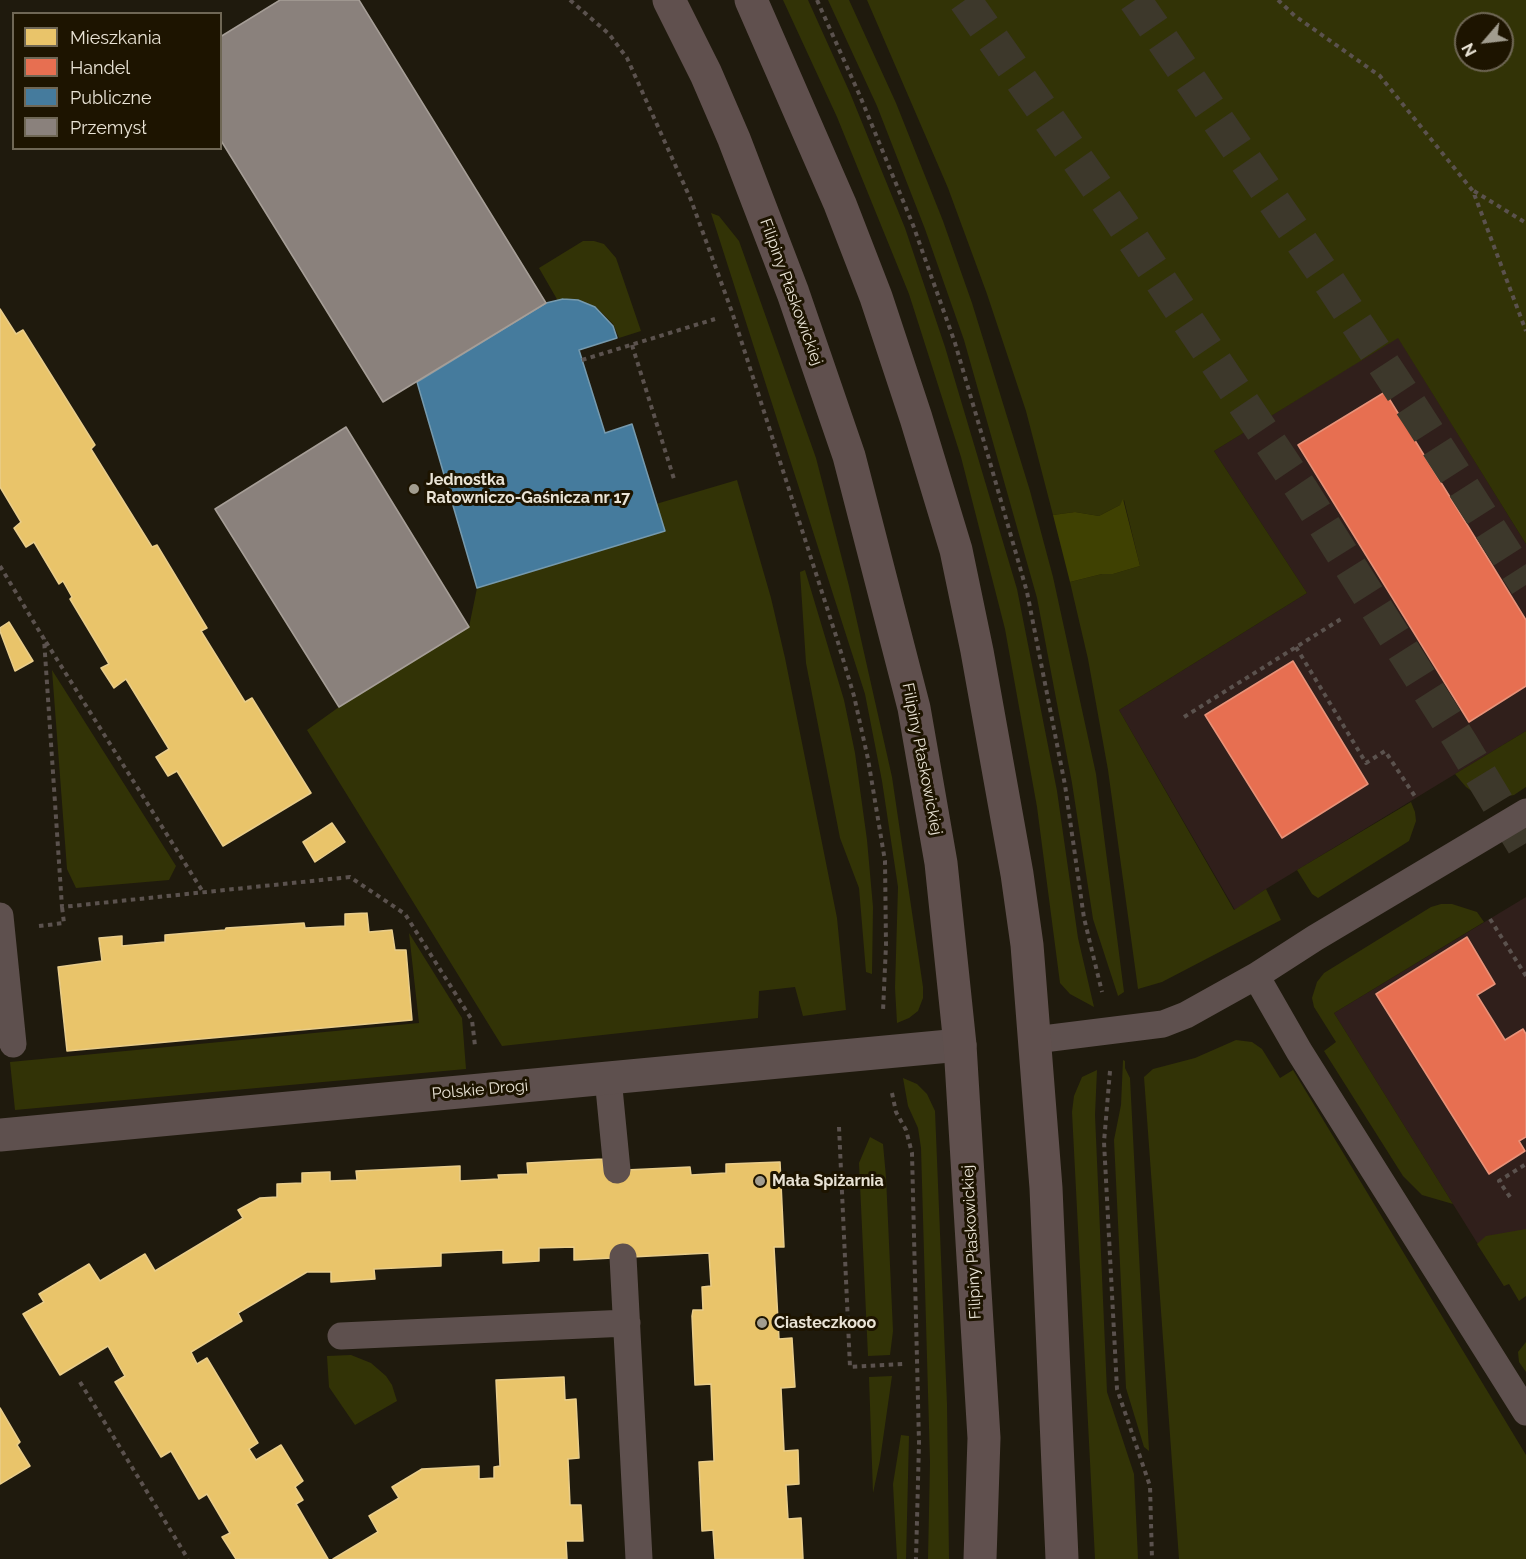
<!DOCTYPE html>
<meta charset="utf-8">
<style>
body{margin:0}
#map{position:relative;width:1526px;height:1559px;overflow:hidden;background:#1f1a0d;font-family:Raleway,sans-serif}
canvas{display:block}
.legend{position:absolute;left:12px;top:12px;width:210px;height:138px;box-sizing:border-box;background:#1d1400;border:2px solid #6f6755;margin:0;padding:8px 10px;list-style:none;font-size:18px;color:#e9e3d5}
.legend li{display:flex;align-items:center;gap:12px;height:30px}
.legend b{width:30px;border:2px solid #6f6755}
.north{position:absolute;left:1454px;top:12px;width:60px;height:60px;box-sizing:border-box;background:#1d1400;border:2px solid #6f6755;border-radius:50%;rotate:242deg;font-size:16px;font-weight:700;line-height:24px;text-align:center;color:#e9e3d5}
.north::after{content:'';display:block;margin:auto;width:21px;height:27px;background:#a29d8f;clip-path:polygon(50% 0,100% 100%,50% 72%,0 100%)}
</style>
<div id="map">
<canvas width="1526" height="1559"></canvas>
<ul class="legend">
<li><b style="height:16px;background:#e9c46a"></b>Mieszkania</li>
<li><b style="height:16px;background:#e76f51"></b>Handel</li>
<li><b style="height:16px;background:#457b9d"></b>Publiczne</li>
<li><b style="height:16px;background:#8a817c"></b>Przemysł</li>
</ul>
<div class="north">N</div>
</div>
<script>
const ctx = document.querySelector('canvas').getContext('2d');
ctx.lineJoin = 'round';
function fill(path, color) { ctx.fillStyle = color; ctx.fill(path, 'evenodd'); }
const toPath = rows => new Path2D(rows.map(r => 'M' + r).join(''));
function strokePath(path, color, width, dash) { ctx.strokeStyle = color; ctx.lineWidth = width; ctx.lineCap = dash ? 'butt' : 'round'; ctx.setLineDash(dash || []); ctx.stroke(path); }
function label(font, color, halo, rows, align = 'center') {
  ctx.font = font + ' Raleway,sans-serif'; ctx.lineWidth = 6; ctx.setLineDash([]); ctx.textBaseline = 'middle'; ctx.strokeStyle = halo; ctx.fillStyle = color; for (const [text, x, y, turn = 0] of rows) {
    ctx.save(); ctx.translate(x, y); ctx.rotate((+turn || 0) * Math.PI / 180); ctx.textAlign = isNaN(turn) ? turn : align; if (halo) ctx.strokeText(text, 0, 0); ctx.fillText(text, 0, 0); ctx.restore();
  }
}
fill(toPath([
 [1398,337,1526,544,1526,731,1266,889,1235,910,1119,710,1307,593,1214,451],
 [1526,897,1526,1273,1504,1286,1334,1013]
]), '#301f1b');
fill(toPath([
 [783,0,808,0,850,93,905,228,945,347,1017,589,1057,791,1078,938,1094,1007,1070,994,1060,983,1037,807,1005,629,961,457,909,294,837,117],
 [828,0,849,0,896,103,943,221,972,303,1030,491,1053,577,1096,774,1124,992,1118,996,1093,919,1072,783,1037,598,964,340,925,229,877,106],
 [867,0,1526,0,1526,544,1398,338,1214,451,1307,593,1119,710,1234,910,1266,889,1281,920,1162,982,1138,989,1108,770,1088,659,1070,582,1102,574,1113,574,1140,566,1124,500,1120,505,1099,516,1075,512,1053,515,1026,411,987,294,948,188],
 [1466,24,1502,24,1502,60,1466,60],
 [711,213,719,216,739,241,816,458,849,586,892,777,923,987,923,998,918,1011,909,1018,897,1023,895,988,898,887,882,781,865,694],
 [583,241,594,241,604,244,616,258,641,331,619,338,613,324,597,308,580,301,558,301,539,268],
 [737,480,771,598,785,658,837,918,846,1010,803,1016,795,987,759,991,758,1018,502,1046,307,730,339,707,469,627,477,588,665,531,656,504],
 [805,570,844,700,855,753,867,840,873,907,872,974,866,972,859,888,840,838,806,663,800,572],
 [52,670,176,866,169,880,76,888,67,869],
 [1526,731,1526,787,1514,795,1495,799,1477,795,1466,787,1455,774],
 [1411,802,1415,812,1416,821,1409,841,1318,898,1312,894,1297,870],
 [1441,904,1452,904,1477,912,1484,922,1334,1013,1453,1204,1422,1195,1403,1176,1324,1051,1336,1042,1314,1007,1312,998,1317,982,1324,973,1431,907],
 [409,933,462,1018,466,1069,15,1110,10,1062,419,1023],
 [1236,1040,1252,1042,1262,1049,1280,1078,1293,1070,1526,1455,1526,1559,1179,1559,1144,1077,1153,1069,1195,1058],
 [1123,1060,1125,1061,1125,1068,1130,1078,1149,1451,1144,1447,1126,1388,1114,1140,1121,1105],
 [1097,1070,1095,1115,1107,1392,1134,1474,1138,1559,1095,1559,1072,1112,1074,1096,1082,1077],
 [903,1078,917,1084,927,1094,935,1111,947,1404,949,1559,928,1559,930,1462,921,1148,918,1128,908,1106],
 [870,1137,883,1144,886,1177,893,1331,890,1355,868,1356,859,1163],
 [1526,1229,1526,1296,1519,1301,1509,1284,1504,1286,1477,1244,1486,1236],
 [1526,1342,1526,1372,1519,1362,1518,1352],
 [351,1355,371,1363,386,1376,392,1385,397,1401,355,1425,329,1387,327,1356],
 [892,1376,880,1460,873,1493,869,1377],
 [901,1435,909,1436,906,1559,897,1559,893,1484]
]), '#323306');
fill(toPath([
 [1123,499,1140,566,1113,574,1102,574,1070,582,1053,515,1075,512,1099,516,1120,505]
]), '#3f4102');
const homes = toPath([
 [0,309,16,334,23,330,95,445,91,449,152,547,157,545,207,628,201,631,245,702,252,698,311,793,223,846,177,771,168,776,156,757,169,749,126,679,114,688,101,668,109,664,70,599,72,597,63,581,59,584,34,542,26,547,14,528,21,522,0,487,0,309],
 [9,622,33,661,15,671,0,631,0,628,9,622],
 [332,823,345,842,315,862,303,842,332,823],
 [367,913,369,932,392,930,395,950,406,950,412,1020,67,1051,58,967,102,961,99,938,122,936,122,946,165,942,165,935,225,930,226,928,304,923,305,928,345,926,345,914,367,913],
 [603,1159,604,1171,690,1167,691,1175,726,1173,726,1164,780,1162,784,1247,774,1247,779,1339,792,1338,795,1387,781,1388,784,1451,798,1450,799,1484,786,1485,788,1519,801,1518,803,1559,715,1559,713,1530,702,1531,699,1462,714,1461,711,1384,695,1385,692,1316,693,1310,703,1310,702,1287,711,1286,709,1253,574,1260,574,1247,539,1248,539,1261,503,1263,503,1250,441,1253,441,1266,374,1269,375,1279,331,1282,331,1272,307,1272,238,1313,242,1321,191,1352,197,1364,207,1358,258,1443,249,1449,256,1460,281,1445,303,1481,295,1487,303,1500,296,1504,328,1559,236,1559,222,1537,230,1533,207,1494,199,1499,171,1451,161,1457,115,1382,125,1376,108,1346,60,1375,23,1314,44,1302,39,1294,89,1264,100,1281,145,1254,155,1271,243,1218,238,1210,260,1198,277,1197,277,1184,302,1183,302,1173,330,1172,330,1181,357,1180,356,1171,460,1166,460,1181,499,1179,498,1175,528,1174,527,1163,603,1159],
 [564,1377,565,1400,576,1399,579,1458,568,1459,570,1505,581,1505,583,1541,566,1541,567,1559,333,1559,378,1532,369,1516,399,1498,392,1487,422,1469,479,1466,479,1479,494,1478,494,1467,500,1466,496,1380,564,1377],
 [0,1408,20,1442,17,1445,30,1466,0,1484,0,1408]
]);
fill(homes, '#e9c46a');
strokePath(homes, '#e9cd8a', 1.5);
const shops = toPath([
 [1385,392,1526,620,1526,686,1469,722,1298,445,1385,392],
 [1293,661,1368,784,1282,838,1205,715,1293,661],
 [1467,937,1495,984,1477,995,1505,1040,1523,1029,1526,1034,1526,1137,1519,1141,1525,1151,1489,1174,1376,994,1467,937]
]);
fill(shops, '#e76f51');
strokePath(shops, '#e89279', 1.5);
const public = toPath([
 [563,299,578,300,595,307,613,326,617,338,579,350,605,433,632,424,665,531,477,588,417,382,546,303,563,299]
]);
fill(public, '#457b9d');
strokePath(public, '#769aae', 1.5);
const industry = toPath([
 [280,0,359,0,546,303,383,402,220,139,220,37,280,0],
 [346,427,469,627,339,707,215,509,346,427]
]);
fill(industry, '#8a817c');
strokePath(industry, '#a69e97', 1.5);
strokePath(toPath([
 [965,0,1115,213,1302,490,1462,744,1526,850],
 [1135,0,1332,286,1417,415,1526,585]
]), '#3d382b', 33, [33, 16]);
strokePath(toPath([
 [570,0,609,34,627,58,691,200,732,312,837,639,854,696,868,759,885,861,886,945,883,1011],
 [817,0,860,96,913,225,955,343,989,459,1027,592,1065,785,1084,918,1102,992],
 [1278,0,1295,16,1380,76,1473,191,1526,331],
 [1474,191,1526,223],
 [632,345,674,479],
 [582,360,715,319],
 [0,566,44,639,62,907,350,877,405,914,472,1020,475,1046],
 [46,642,203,892],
 [1296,647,1366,763,1385,751,1416,798],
 [1184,717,1341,619],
 [1490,919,1526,976],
 [39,926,64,923,62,907],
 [1110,1071,1104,1142,1117,1389,1150,1486,1152,1559],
 [892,1093,896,1112,906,1130,912,1153,919,1443,916,1559],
 [839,1127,850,1367,903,1364],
 [1510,1197,1499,1181,1526,1164],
 [80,1382,188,1559]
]), '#5b524e', 4, [4.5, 4.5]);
strokePath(toPath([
 [0,916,13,1044],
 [1256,976,1299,1051,1526,1412],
 [1035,1040,1163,1024,1186,1015,1256,976,1315,938,1526,812],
 [608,1078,617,1170],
 [623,1257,639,1559],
 [341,1336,627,1323]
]), '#5e504e', 27);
strokePath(toPath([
 [0,1135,960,1045]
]), '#5e504e', 33);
strokePath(toPath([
 [669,0,706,74,734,139,793,293,849,456,914,708,941,863,960,1045,984,1438,980,1559],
 [751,0,840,204,876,297,916,418,956,550,977,651,1017,874,1027,945,1046,1188,1062,1559]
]), '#60504e', 33);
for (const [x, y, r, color] of [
 [414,489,6,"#a29d8f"],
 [760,1181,6,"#a29d8f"],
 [762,1323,6,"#a29d8f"]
]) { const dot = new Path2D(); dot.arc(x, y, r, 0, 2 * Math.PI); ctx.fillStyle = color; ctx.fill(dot); strokePath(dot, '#1d1400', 2); }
label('16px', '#e9e3d5', '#1d1400', [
 ["Filipiny Płaskowickiej",791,292,70],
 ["Filipiny Płaskowickiej",922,759,79],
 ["Polskie Drogi",480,1090,-5],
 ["Filipiny Płaskowickiej",972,1242,-93]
]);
label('bold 16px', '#e9e3d5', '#1d1400', [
 ["Jednostka",426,480],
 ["Ratowniczo-Gaśnicza nr 17",426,498],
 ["Mała Spiżarnia",772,1181],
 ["Ciasteczkooo",774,1323]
], 'left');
</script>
